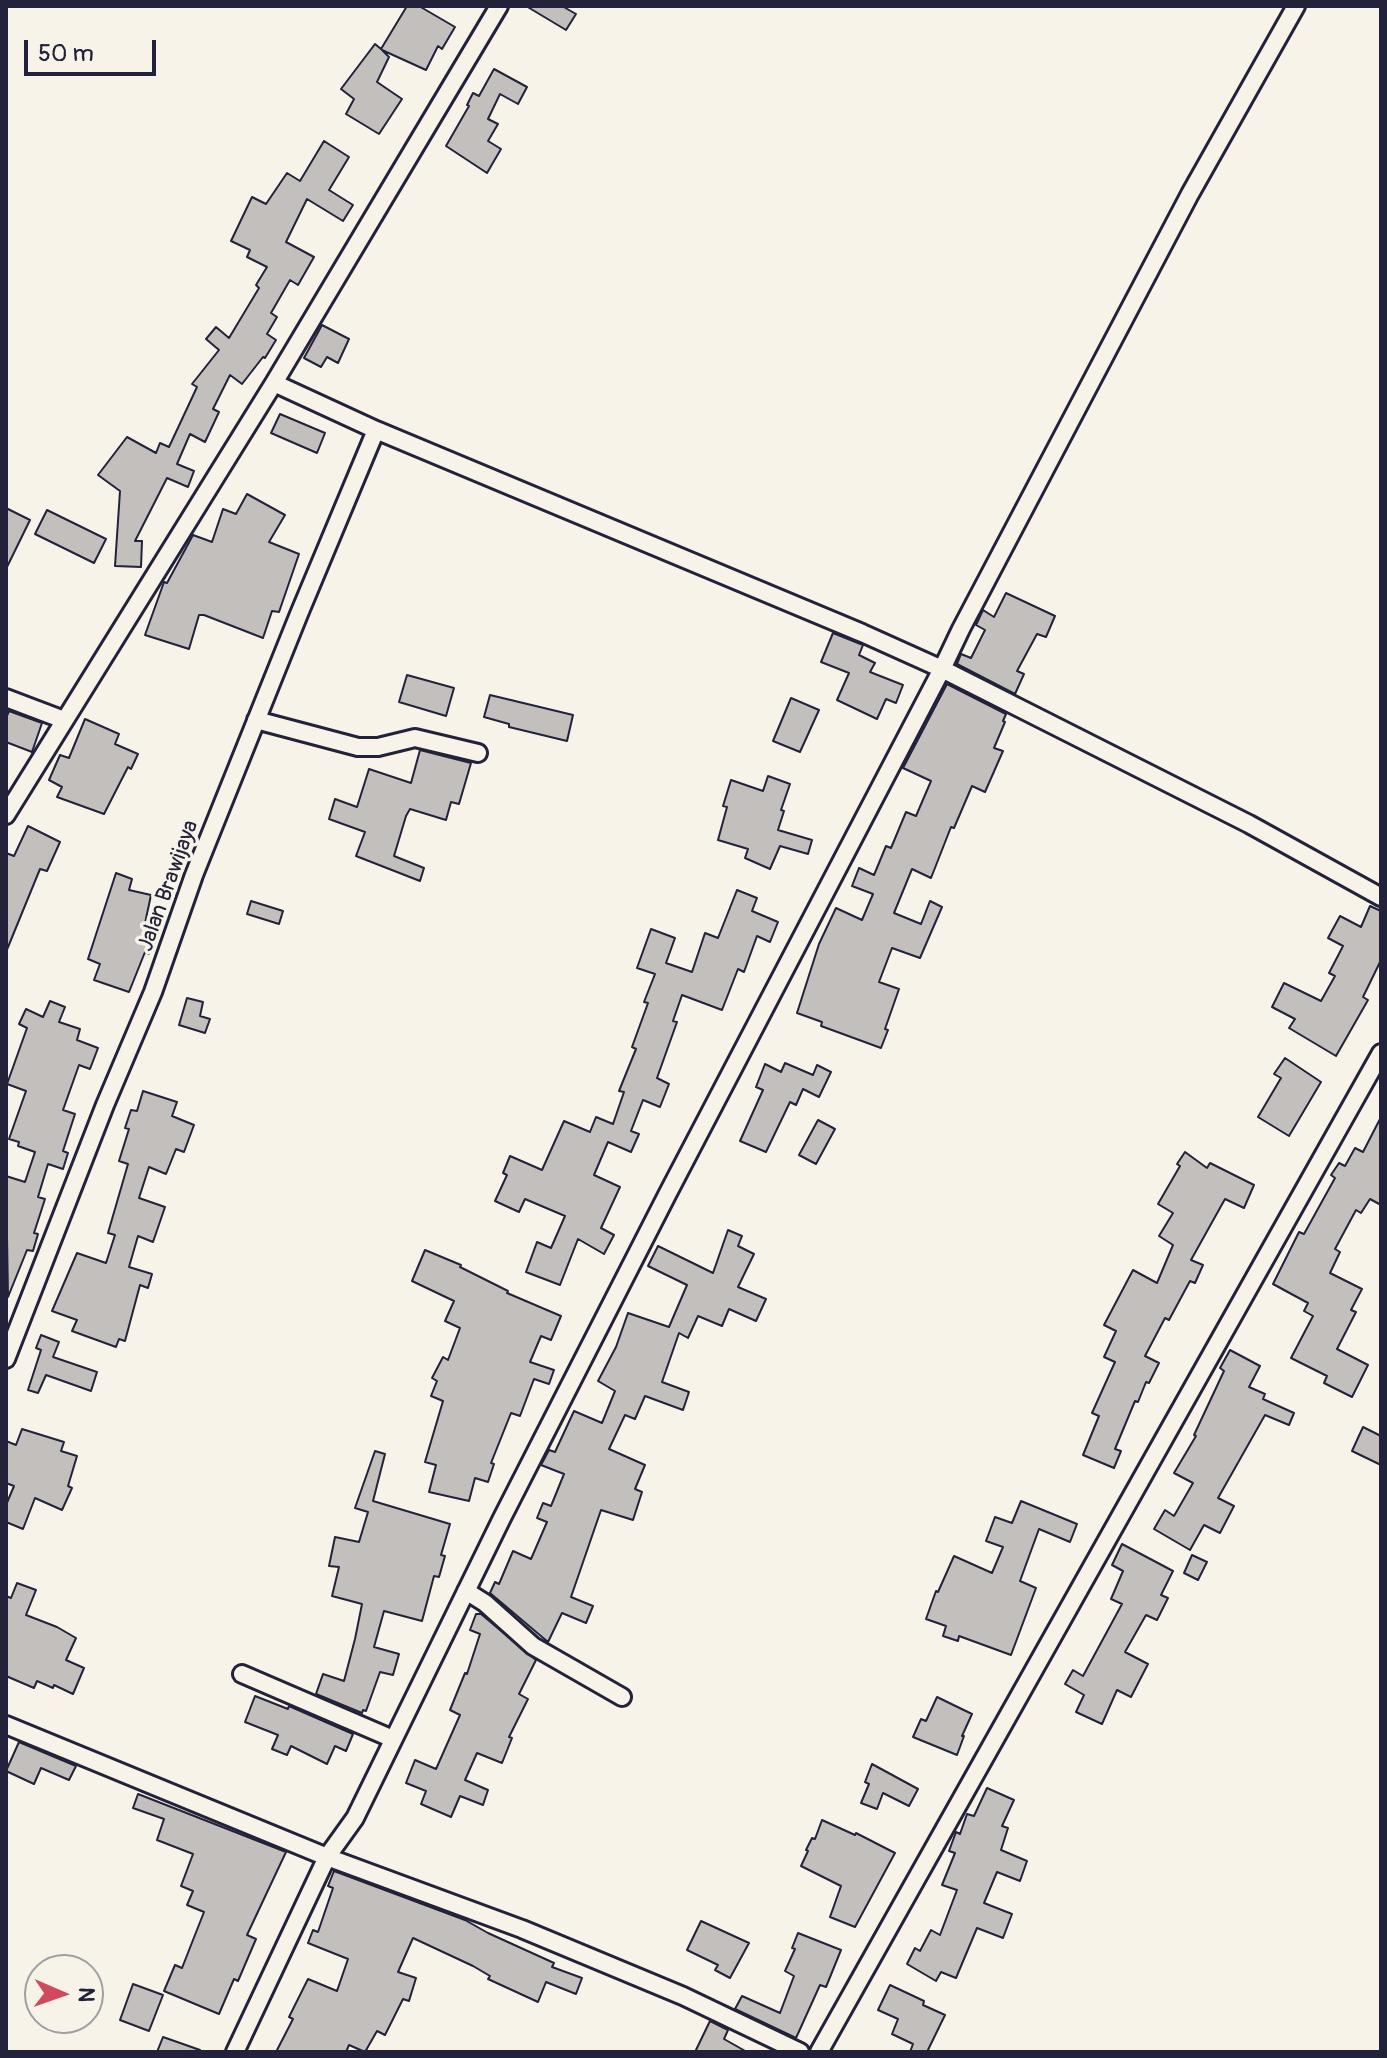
<!DOCTYPE html>
<style>
body{margin:0}
#map{position:relative;width:1387px;height:2058px;overflow:hidden;background:#f7f3e8;font-family:Pangolin,sans-serif}
canvas{display:block}
.frame{position:absolute;inset:0;border:8px solid #22223b;pointer-events:none}
.north{position:absolute;left:24px;top:1954px;width:80px;height:80px;box-sizing:border-box;background:#f7f3e8;border:2px solid #a29fa3;border-radius:50%;rotate:92deg;font-size:22px;font-weight:700;line-height:32px;text-align:center;color:#22223b}
.north::after{content:'';display:block;margin:auto;width:28px;height:36px;background:#d1495b;clip-path:polygon(50% 0,100% 100%,50% 72%,0 100%)}
.scale{position:absolute;left:24px;top:40px;width:132px;height:36px;box-sizing:border-box;border:4px solid #22223b;border-top:0;padding-left:10px;font-size:24px;line-height:28px;white-space:nowrap;color:#22223b;-webkit-text-stroke:6px #f7f3e8;paint-order:stroke}
</style>
<div id="map">
<canvas width="1387" height="2058"></canvas>
<div class="frame"></div>
<div class="north">N</div>
<div class="scale">50 m</div>
</div>
<script>
const ctx = document.querySelector('canvas').getContext('2d');
ctx.lineJoin = 'round';
function fill(path, color) { ctx.fillStyle = color; ctx.fill(path, 'evenodd'); }
const toPath = rows => new Path2D(rows.map(r => 'M' + r).join(''));
function strokePath(path, color, width, dash) { ctx.strokeStyle = color; ctx.lineWidth = width; ctx.lineCap = dash ? 'butt' : 'round'; ctx.setLineDash(dash || []); ctx.stroke(path); }
function label(font, color, halo, rows, align = 'center') {
  ctx.font = font + ' Pangolin,sans-serif'; ctx.lineWidth = 7; ctx.setLineDash([]); ctx.textBaseline = 'middle'; ctx.strokeStyle = halo; ctx.fillStyle = color; for (const [text, x, y, turn = 0] of rows) {
    ctx.save(); ctx.translate(x, y); ctx.rotate((+turn || 0) * Math.PI / 180); ctx.textAlign = isNaN(turn) ? turn : align; if (halo) ctx.strokeText(text, 0, 0); ctx.fillText(text, 0, 0); ctx.restore();
  }
}
const building = toPath([
 [407,6,419,6,455,27,442,49,438,46,426,70,382,50,389,57,377,82,402,99,379,134,346,114,354,99,341,89,375,44,381,49,407,6],
 [526,6,562,6,576,14,566,30,526,6],
 [494,69,527,87,518,104,500,94,488,119,498,124,488,141,501,149,487,173,446,146,469,106,467,105,473,93,479,96,494,69],
 [324,141,349,157,329,190,353,205,343,221,307,199,286,242,314,257,298,285,290,280,271,313,277,317,267,334,276,340,265,358,263,357,242,384,230,375,213,409,219,412,205,442,190,434,177,464,194,471,188,487,167,478,135,541,142,541,141,567,115,566,120,491,98,475,127,437,156,453,160,443,169,447,197,387,192,384,219,350,206,339,216,327,229,338,259,288,256,285,267,267,247,257,250,250,231,241,252,197,266,204,287,173,300,181,324,141],
 [322,325,349,339,338,363,327,357,321,367,304,358,322,325],
 [280,414,325,433,317,453,271,433,280,414],
 [247,494,285,515,269,542,299,554,279,612,272,611,263,638,204,615,199,615,189,649,145,635,164,582,167,583,193,535,212,542,223,509,236,514,247,494],
 [6,508,30,520,6,569,6,508],
 [47,510,106,539,94,563,35,534,47,510],
 [1006,593,1055,616,1046,637,1037,634,1017,671,1024,674,1015,694,957,664,961,654,971,658,985,630,976,625,983,610,994,617,1006,593],
 [833,633,863,645,859,655,875,663,870,672,903,685,896,703,886,699,877,719,837,700,849,673,821,662,833,633],
 [407,675,454,688,446,716,399,702,407,675],
 [947,684,1006,714,1003,721,1005,722,994,748,1003,751,985,792,972,786,954,828,951,827,931,878,912,869,894,913,921,924,930,901,942,907,920,958,892,948,879,982,899,989,885,1029,888,1030,881,1048,821,1026,822,1022,797,1013,819,944,836,908,862,920,873,894,852,886,859,868,874,875,886,846,891,848,906,812,916,816,931,781,903,768,947,684],
 [490,695,573,715,567,741,509,727,509,724,484,717,490,695],
 [791,698,819,710,800,752,773,741,791,698],
 [9,711,42,723,32,752,6,742,6,718,9,711],
 [85,719,119,734,115,744,138,754,131,769,128,767,104,814,57,797,62,787,49,780,60,755,69,758,85,719],
 [420,750,471,763,459,804,451,802,446,820,410,809,406,816,394,856,424,868,420,881,356,856,365,832,329,819,335,799,357,807,369,769,411,783,420,750],
 [768,776,790,784,781,810,784,811,778,830,812,840,808,854,780,846,770,869,745,858,748,849,718,840,727,807,723,806,731,780,763,791,768,776],
 [28,826,60,842,47,871,40,869,6,952,6,853,14,856,28,826],
 [116,873,132,879,129,890,151,895,144,928,156,931,149,954,145,952,129,992,94,980,100,964,88,959,116,873],
 [737,890,757,898,752,911,778,922,770,942,757,936,744,972,738,969,722,1010,682,995,673,1021,677,1022,657,1078,669,1084,660,1107,643,1100,631,1131,639,1134,631,1152,608,1142,594,1175,620,1187,601,1228,614,1235,604,1254,578,1239,560,1285,526,1272,537,1242,551,1248,565,1216,525,1199,519,1212,495,1201,507,1175,503,1173,510,1156,542,1170,564,1121,590,1132,596,1117,613,1124,624,1092,619,1091,636,1049,632,1047,648,1003,644,1002,655,974,637,968,651,929,675,938,666,963,692,972,705,933,718,938,737,890],
 [251,901,283,911,279,924,247,914,251,901],
 [1370,906,1381,911,1381,960,1363,997,1368,1000,1336,1056,1289,1028,1295,1019,1272,1007,1284,983,1321,1001,1335,976,1329,973,1343,946,1328,938,1340,916,1361,927,1370,906],
 [187,998,203,1002,200,1016,210,1019,205,1033,179,1025,187,998],
 [50,1001,65,1007,59,1022,80,1029,77,1040,98,1048,90,1069,79,1065,63,1110,75,1114,63,1151,68,1153,63,1169,48,1164,38,1197,45,1199,34,1233,38,1234,33,1251,27,1250,8,1297,6,1176,25,1182,35,1152,18,1146,19,1142,9,1139,26,1091,7,1084,27,1028,19,1024,26,1009,43,1017,50,1001],
 [1285,1058,1321,1082,1289,1136,1258,1117,1281,1078,1274,1074,1285,1058],
 [785,1063,813,1075,817,1065,831,1072,819,1097,803,1089,796,1105,790,1102,766,1152,740,1141,763,1090,756,1087,765,1064,781,1072,785,1063],
 [143,1091,177,1102,172,1116,194,1125,184,1152,176,1149,166,1174,149,1167,139,1198,165,1207,153,1242,138,1236,129,1267,152,1274,148,1288,140,1285,125,1341,119,1339,116,1347,72,1331,77,1320,52,1311,77,1253,106,1263,115,1235,108,1233,128,1164,119,1161,129,1129,125,1128,131,1110,137,1111,143,1091],
 [1381,1117,1381,1205,1370,1199,1361,1213,1356,1210,1335,1249,1340,1252,1330,1273,1362,1289,1351,1310,1356,1312,1337,1349,1368,1365,1352,1397,1324,1383,1327,1376,1291,1358,1313,1316,1304,1311,1308,1303,1273,1284,1299,1232,1304,1234,1335,1178,1331,1175,1339,1163,1345,1166,1355,1148,1363,1152,1381,1117],
 [818,1120,835,1129,816,1164,799,1155,818,1120],
 [1185,1152,1207,1168,1210,1163,1254,1185,1244,1208,1225,1199,1191,1260,1203,1265,1195,1283,1190,1281,1169,1320,1165,1318,1145,1356,1159,1363,1149,1383,1146,1382,1138,1402,1135,1401,1115,1449,1121,1451,1114,1468,1083,1455,1099,1416,1092,1413,1115,1362,1104,1357,1116,1331,1104,1325,1133,1270,1157,1283,1173,1245,1159,1236,1173,1213,1158,1204,1180,1166,1177,1164,1185,1152],
 [728,1230,742,1236,738,1246,754,1254,738,1287,766,1299,756,1321,729,1309,722,1326,698,1316,688,1338,679,1333,662,1382,689,1392,683,1410,645,1396,635,1419,625,1415,609,1449,645,1465,635,1489,642,1492,633,1520,601,1510,571,1597,593,1606,586,1623,562,1613,548,1642,490,1593,495,1582,499,1584,513,1551,531,1559,547,1522,537,1518,543,1503,551,1506,564,1474,541,1465,549,1450,555,1452,574,1411,602,1423,615,1391,598,1381,616,1347,628,1313,669,1327,687,1285,648,1266,658,1246,713,1273,728,1230],
 [425,1250,461,1265,460,1267,508,1291,507,1293,561,1316,551,1340,541,1336,530,1362,554,1370,549,1384,534,1379,520,1416,511,1413,491,1463,494,1464,488,1482,475,1478,469,1501,429,1492,436,1465,425,1462,443,1401,431,1396,437,1381,432,1378,443,1357,448,1360,460,1328,445,1321,454,1301,412,1281,425,1250],
 [41,1335,59,1342,53,1357,97,1372,91,1391,46,1375,38,1393,28,1390,41,1350,36,1348,41,1335],
 [1230,1350,1260,1366,1249,1387,1265,1394,1263,1399,1294,1413,1289,1425,1265,1415,1218,1498,1234,1506,1220,1533,1204,1525,1190,1550,1154,1529,1165,1510,1174,1516,1193,1483,1174,1473,1196,1436,1194,1435,1224,1371,1220,1368,1230,1350],
 [1363,1427,1381,1436,1381,1465,1352,1451,1363,1427],
 [22,1429,64,1442,61,1451,77,1456,68,1486,72,1488,62,1510,35,1498,23,1529,6,1522,6,1505,14,1486,6,1483,6,1441,16,1445,22,1429],
 [375,1451,385,1454,373,1501,450,1524,441,1555,445,1556,439,1577,434,1576,422,1621,384,1611,374,1647,399,1654,393,1675,380,1672,366,1711,363,1710,362,1713,316,1694,323,1674,344,1681,355,1639,362,1604,332,1596,339,1567,329,1566,335,1537,359,1542,368,1512,355,1508,375,1451],
 [1021,1501,1077,1524,1070,1542,1039,1529,1020,1581,1036,1588,1011,1655,959,1636,958,1641,943,1636,946,1626,926,1619,936,1591,938,1592,954,1556,992,1573,1003,1547,986,1541,995,1517,1012,1523,1021,1501],
 [1122,1544,1173,1571,1161,1595,1168,1598,1157,1620,1146,1615,1125,1652,1148,1664,1131,1697,1117,1690,1102,1724,1076,1712,1084,1695,1065,1684,1073,1670,1083,1676,1122,1604,1111,1599,1123,1571,1112,1565,1122,1544],
 [1192,1555,1207,1562,1198,1580,1184,1573,1192,1555],
 [17,1583,36,1590,26,1615,57,1627,76,1638,66,1660,84,1668,73,1694,54,1685,53,1688,37,1681,34,1688,6,1676,6,1596,11,1598,17,1583],
 [476,1614,481,1614,536,1660,519,1694,528,1699,509,1737,512,1738,502,1763,477,1753,465,1780,488,1790,483,1805,460,1796,451,1817,421,1804,426,1791,406,1783,415,1760,436,1769,460,1715,450,1710,465,1673,467,1674,480,1634,470,1630,476,1614],
 [255,1696,288,1709,289,1706,353,1734,346,1751,335,1746,327,1764,291,1746,287,1755,272,1749,278,1735,245,1722,255,1696],
 [937,1697,972,1714,962,1736,964,1736,957,1755,913,1737,921,1719,926,1721,937,1697],
 [19,1742,76,1766,69,1780,41,1768,34,1784,6,1771,19,1742],
 [872,1764,918,1789,909,1806,883,1793,877,1809,861,1803,869,1784,865,1782,872,1764],
 [987,1788,1014,1800,1002,1826,1008,1828,1001,1850,1027,1861,1020,1881,997,1872,984,1903,1012,1914,1003,1938,977,1928,956,1978,941,1972,936,1981,907,1964,915,1948,920,1951,931,1930,940,1935,957,1890,942,1885,955,1853,949,1851,956,1832,960,1834,967,1814,974,1816,987,1788],
 [138,1794,286,1852,247,1935,256,1939,238,1981,234,1979,219,2014,164,1991,175,1965,182,1968,204,1912,187,1905,193,1891,181,1886,193,1854,157,1840,164,1819,133,1808,138,1794],
 [822,1820,855,1835,856,1833,895,1853,855,1927,830,1917,841,1886,801,1866,808,1851,806,1850,812,1838,815,1839,822,1820],
 [334,1871,465,1920,488,1933,554,1963,552,1967,582,1978,576,1994,546,1982,538,2002,488,1979,490,1976,473,1966,413,1938,398,1972,416,1978,409,2001,403,1999,385,2035,377,2031,365,2052,349,2045,346,2052,276,2052,293,2019,289,2017,308,1979,337,1991,348,1959,308,1943,313,1930,318,1932,333,1888,328,1886,334,1871],
 [701,1921,749,1943,730,1978,715,1970,718,1965,687,1950,701,1921],
 [798,1933,841,1950,826,1987,820,1985,796,2038,735,2009,742,1996,780,2013,794,1976,785,1971,795,1949,792,1948,798,1933],
 [133,1984,163,1995,149,2031,120,2020,133,1984],
 [890,1985,924,2001,923,2005,945,2015,927,2052,910,2052,913,2044,892,2034,898,2019,878,2010,890,1985],
 [710,2021,728,2030,724,2039,747,2052,695,2052,710,2021],
 [163,2037,200,2050,199,2052,157,2052,163,2037]
]);
fill(building, '#c2bfbd');
strokePath(building, '#22223b', 2);
const street = toPath([
 [274,383,376,430,862,633,942,669,1249,824,1381,897],
 [6,698,64,720],
 [256,720,358,747,378,747,415,738,478,753],
 [6,815,274,383,499,6],
 [6,1359,105,1105,153,992,194,875,299,614,376,430],
 [466,1591,485,1603,533,1646,622,1697],
 [242,1674,393,1739],
 [6,1725,327,1857,522,1929,683,1996,800,2052],
 [235,2052,327,1857,355,1818,502,1518,668,1193,942,669,961,629,1190,194,1296,6],
 [819,2052,1381,1053]
]);
strokePath(street, '#22223b', 22);
strokePath(street, '#f7f3e8', 16);
label('22px', '#22223b', '#f7f3e8', [
 ["Jalan Brawijaya",169,886,-70]
]);
</script>
